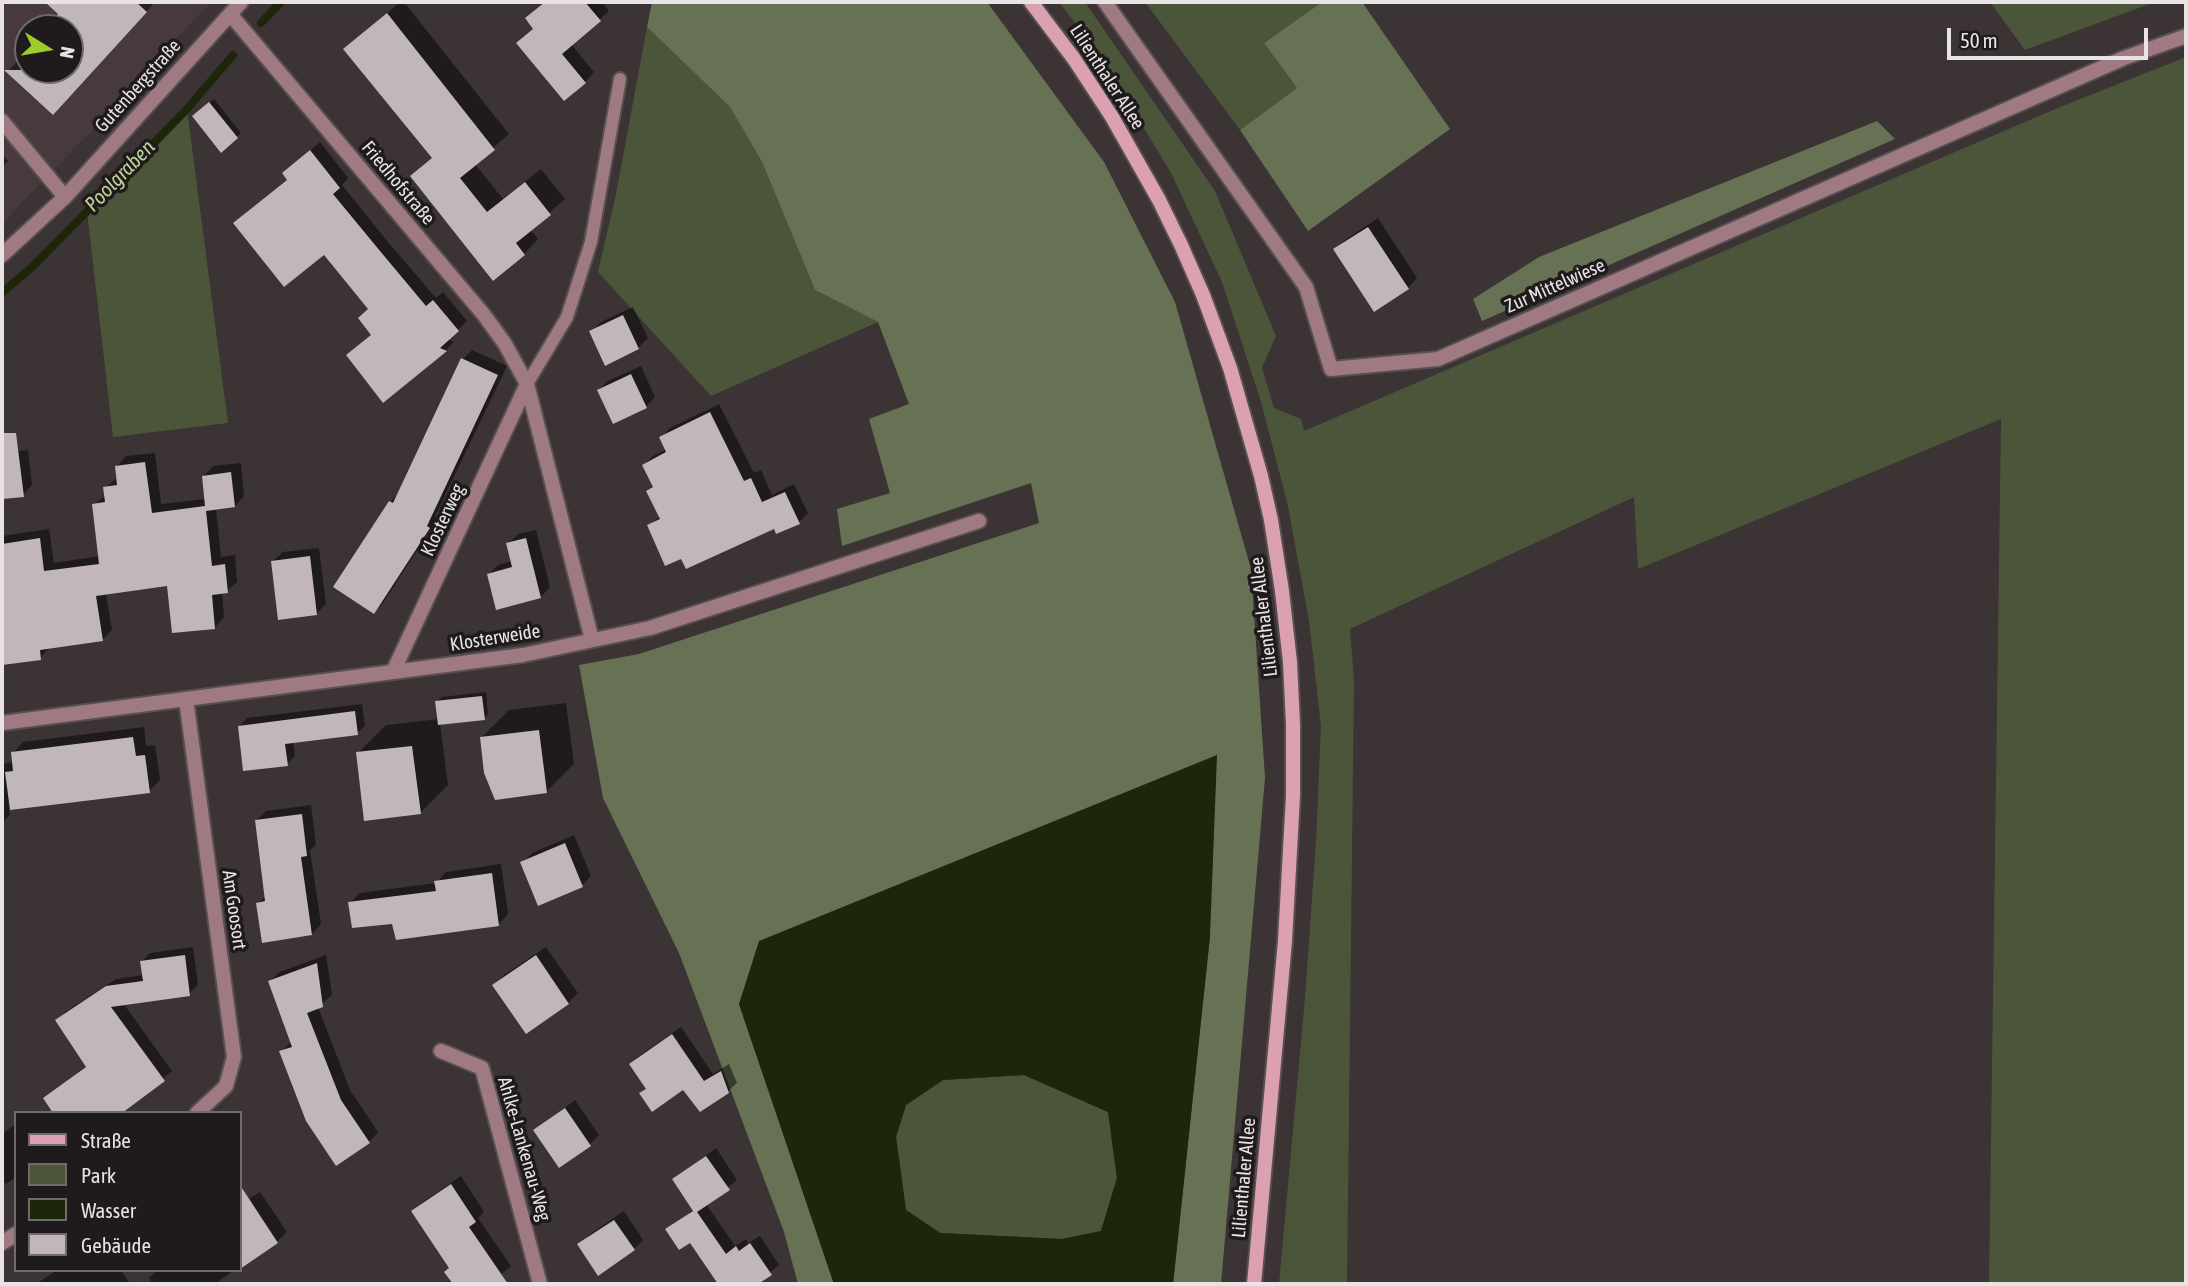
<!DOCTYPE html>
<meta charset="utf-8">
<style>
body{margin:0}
#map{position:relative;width:2188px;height:1286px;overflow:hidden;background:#3b3334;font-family:"Asap Condensed",sans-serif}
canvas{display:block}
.frame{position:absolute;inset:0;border:4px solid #e8e3e4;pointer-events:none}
.legend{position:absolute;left:14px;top:1111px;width:228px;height:161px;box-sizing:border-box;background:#1f1b1c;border:2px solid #6f6b6c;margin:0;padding:9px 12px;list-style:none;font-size:21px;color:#e8e3e4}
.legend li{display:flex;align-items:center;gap:14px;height:35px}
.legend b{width:35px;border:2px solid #6f6b6c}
.north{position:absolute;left:14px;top:14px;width:70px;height:70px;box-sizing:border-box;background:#1f1b1c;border:2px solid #6f6b6c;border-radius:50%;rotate:101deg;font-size:19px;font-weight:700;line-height:28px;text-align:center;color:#e8e3e4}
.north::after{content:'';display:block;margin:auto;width:24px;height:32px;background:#9fca2c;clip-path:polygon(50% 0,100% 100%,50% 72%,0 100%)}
.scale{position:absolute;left:1947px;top:28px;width:201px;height:32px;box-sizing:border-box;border:4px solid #e8e3e4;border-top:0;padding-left:9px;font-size:21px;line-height:24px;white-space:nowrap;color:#e8e3e4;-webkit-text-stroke:5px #1f1b1c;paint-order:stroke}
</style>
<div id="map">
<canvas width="2188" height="1286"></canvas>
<div class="frame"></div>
<ul class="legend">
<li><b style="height:9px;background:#dca1b0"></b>Straße</li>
<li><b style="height:19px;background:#4b553a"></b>Park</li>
<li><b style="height:19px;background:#1d260a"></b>Wasser</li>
<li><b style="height:19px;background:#c1b7b9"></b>Gebäude</li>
</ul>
<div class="north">N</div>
<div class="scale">50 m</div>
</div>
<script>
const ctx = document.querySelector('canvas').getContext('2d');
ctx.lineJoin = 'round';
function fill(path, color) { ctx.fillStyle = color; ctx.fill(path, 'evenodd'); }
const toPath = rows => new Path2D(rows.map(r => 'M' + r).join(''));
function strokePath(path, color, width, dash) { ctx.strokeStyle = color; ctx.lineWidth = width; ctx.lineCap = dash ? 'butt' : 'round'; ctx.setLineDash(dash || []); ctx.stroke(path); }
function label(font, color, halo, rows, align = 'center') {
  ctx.font = font + ' "Asap Condensed",sans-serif'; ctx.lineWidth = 7; ctx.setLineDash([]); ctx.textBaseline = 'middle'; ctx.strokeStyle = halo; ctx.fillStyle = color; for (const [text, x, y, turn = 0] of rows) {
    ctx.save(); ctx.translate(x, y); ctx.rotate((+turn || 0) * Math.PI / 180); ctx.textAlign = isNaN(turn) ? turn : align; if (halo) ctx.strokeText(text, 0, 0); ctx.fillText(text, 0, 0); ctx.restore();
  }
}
fill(toPath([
 [2,2,211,2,92,131,17,207,2,227],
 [28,28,70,28,70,70,28,70]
]), '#48393d');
fill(toPath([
 [1059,2,1085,2,1215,191,1276,336,1262,368,1274,408,1301,419,1304,431,2060,107,2186,57,2186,1284,1989,1284,2001,419,1638,569,1634,497,1350,629,1354,681,1347,1284,1279,1284,1305,998,1316,841,1321,726,1309,621,1288,506,1261,402,1222,282,1171,173,1098,53],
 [1145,2,1322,2,1264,43,1297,88,1240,130],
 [1990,2,2155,2,2025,50],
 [647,27,730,107,762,162,815,290,878,322,711,396,598,272,616,194],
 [187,109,228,423,113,437,87,211],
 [1024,1075,1108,1112,1117,1178,1101,1231,1062,1239,940,1233,906,1210,896,1137,906,1105,943,1080]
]), '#4b553a');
fill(toPath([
 [652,2,987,2,1104,162,1175,302,1251,569,1265,778,1221,1284,1173,1284,1210,936,739,1004,834,1284,798,1284,784,1232,679,953,603,798,579,665,639,654,1039,523,1031,483,842,546,837,509,890,493,869,419,909,404,878,322,815,290,762,162,730,107,647,27],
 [1322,2,1362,2,1450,129,1308,231,1240,130,1297,88,1264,43],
 [1877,121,1895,139,1482,321,1473,299,1539,257]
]), '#677254');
fill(toPath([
 [1217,755,1210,936,1173,1284,834,1284,739,1004,759,941],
 [1024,1075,1108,1112,1117,1178,1101,1231,1062,1239,940,1233,906,1210,896,1137,906,1105,943,1080]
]), '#1d260a');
fill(toPath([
 [72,2,155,2,68,98,8,71,28,50,28,70,70,70,70,28,48,28],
 [400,2,404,2,509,134,475,164,503,199,541,169,565,199,530,229,538,239,524,254,412,176,433,157,345,49],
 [545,2,602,2,609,11,571,44,594,72,585,82,535,28,536,9],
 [214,99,241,133,221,150,198,112],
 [320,142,348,178,342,185,388,242,436,298,443,292,467,321,448,339,454,342,446,350,384,400,370,308,324,252,244,214,288,179,284,173],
 [2,154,8,161,2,167],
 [1378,218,1417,278,1408,288,1335,250,1345,240],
 [633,307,648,338,638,348,591,332,601,322],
 [472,350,507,366,435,516,438,518,383,603,374,612,390,502,399,493,463,359],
 [641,366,655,397,646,407,599,390,608,381],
 [719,404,754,473,761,470,772,495,794,484,808,513,799,522,775,527,682,556,649,526,660,516,648,491,654,485,644,465,653,456,667,449,661,438,670,428],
 [28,450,32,485,23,495,2,498,2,453],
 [155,453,161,504,206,499,204,476,213,466,241,463,244,496,235,506,216,508,221,557,235,555,237,582,227,591,222,592,224,617,215,627,169,584,106,593,112,630,102,640,50,647,40,658,2,664,2,536,49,529,54,563,100,556,94,505,106,495,105,488,118,477,117,466,126,456],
 [536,530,550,587,541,597,489,574,498,565,512,561,508,544,518,534],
 [319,548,326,604,316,614,273,561,283,552],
 [486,692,488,714,484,718,440,723,448,785,420,813,358,753,386,725,439,719,437,702,442,697],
 [566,703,574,764,546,792,481,738,509,710],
 [362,704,365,726,357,733,293,741,295,756,287,764,240,726,247,718],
 [144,727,146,746,155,745,160,780,149,791,9,809,10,815,2,823,2,764,14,762,13,753,23,742],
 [311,805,316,845,310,850,321,924,312,934,258,903,266,896,257,820,266,811],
 [574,835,591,876,582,885,522,863,532,853],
 [501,864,508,914,499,924,393,922,350,903,360,893,436,883,446,872],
 [193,947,198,985,189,994,123,1003,172,1071,132,1103,45,1099,87,1065,57,1021,65,1012,116,979,144,975,142,961,150,953],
 [546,947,578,993,568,1003,495,985,504,975],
 [326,955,332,995,318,1007,350,1090,378,1132,369,1142,281,1052,292,1041,270,981,280,972],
 [681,1027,713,1074,729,1064,737,1083,728,1091,684,1088,641,1094,647,1088,631,1064,639,1056],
 [575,1100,599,1135,590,1144,535,1131],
 [16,1124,16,1177,6,1184,2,1178,2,1134],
 [716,1148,737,1180,706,1204,735,1246,746,1239,748,1243,760,1236,779,1265,755,1284,720,1284,690,1240,667,1230,694,1209,674,1180],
 [461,1176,484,1212,478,1218,511,1266,489,1284,455,1284,447,1272,451,1268,413,1211,423,1202],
 [260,1192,287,1232,277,1242,240,1267,240,1205],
 [624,1211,643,1240,634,1249,579,1245,589,1235],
 [57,1270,121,1270,129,1282,127,1284,36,1284],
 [157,1270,234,1270,215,1284,153,1284,149,1278]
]), '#0007');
strokePath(toPath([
 [261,23,281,2],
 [2,293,32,267,128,170,187,109,233,55]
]), '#1d260a', 8);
fill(toPath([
 [45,2,136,2,147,12,53,115,4,70,70,70,70,28,46,28,58,14],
 [545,2,585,2,601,21,562,54,586,83,564,101,516,43,533,29,525,18],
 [387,13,495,150,460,178,487,212,525,182,551,215,516,243,525,255,493,281,410,176,432,158,343,49],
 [209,102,238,138,221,153,192,116],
 [310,150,340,188,333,194,380,251,426,306,433,300,459,331,440,348,447,351,383,403,346,355,371,335,358,318,368,309,324,255,284,287,233,223,287,180,282,173],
 [1368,227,1409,289,1374,312,1333,249],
 [623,315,639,349,605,366,589,331],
 [461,358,498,375,427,526,430,528,374,614,333,587,389,501,393,503],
 [631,374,647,408,613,424,597,390],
 [710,412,744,481,751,478,762,502,785,492,800,524,776,534,774,529,686,569,681,559,665,566,647,525,660,519,646,491,653,487,642,465,666,452,659,437],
 [2,433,16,433,24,497,2,499],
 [145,462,152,513,205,506,202,476,231,472,235,507,206,511,212,566,225,564,228,593,212,595,215,629,172,633,167,586,96,596,103,641,40,650,41,660,2,665,2,544,40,538,44,571,99,564,92,504,105,502,103,487,117,485,115,466],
 [526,538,541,598,496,610,487,574,512,567,506,543],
 [310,556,317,615,278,620,271,561],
 [482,696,485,720,438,725,435,701],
 [355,711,358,735,285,744,288,766,243,771,238,726],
 [539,730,547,793,495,800,484,773,480,737],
 [133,737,136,756,145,755,150,793,10,810,5,772,13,771,11,752],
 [412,746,421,814,364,821,356,752],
 [302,814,307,856,301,857,312,935,262,943,256,903,265,901,255,820],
 [565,843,583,887,538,906,520,862],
 [492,873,499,926,396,940,392,924,352,928,348,902,436,891,434,881],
 [185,955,190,996,111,1007,165,1081,122,1113,53,1113,43,1098,86,1067,55,1020,106,986,143,981,140,961],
 [536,955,569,1004,526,1034,492,985],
 [317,963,323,1007,307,1013,341,1100,370,1143,336,1166,306,1121,279,1051,292,1047,268,981],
 [672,1034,704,1081,721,1071,729,1093,700,1112,683,1090,652,1112,639,1093,646,1089,629,1064],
 [565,1108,591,1146,559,1168,533,1130],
 [706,1156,730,1190,697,1212,726,1254,736,1246,739,1251,750,1243,772,1275,758,1284,718,1284,690,1243,679,1250,665,1229,693,1211,672,1179],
 [451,1184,476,1222,469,1227,508,1284,453,1284,444,1272,449,1268,411,1211],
 [240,1185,278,1243,240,1269],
 [614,1220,635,1250,598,1276,577,1244]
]), '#c1b7b9');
const lane = toPath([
 [527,384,567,317,591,242,620,79]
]);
const street = toPath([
 [1105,2,1306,287,1331,369,1438,359,2124,58,2186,36],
 [230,14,484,315,505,344,527,384,592,640],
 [2,121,65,197],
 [2,255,65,197,241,2],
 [393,672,527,384],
 [186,699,234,1057,226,1086,197,1113],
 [2,723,523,655,650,628,979,521],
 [441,1051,482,1068,540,1284],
 [2,1243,16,1234]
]);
const secondary = toPath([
 [1031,2,1074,59,1112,117,1159,200,1181,245,1203,295,1230,368,1261,476,1271,520,1282,591,1290,662,1293,724,1293,796,1285,941,1254,1284]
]);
strokePath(lane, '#574f50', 16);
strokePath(street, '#574f50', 18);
strokePath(secondary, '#574f50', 18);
strokePath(lane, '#a07a83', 12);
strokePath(street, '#a07a83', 14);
strokePath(secondary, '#dca1b0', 14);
label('19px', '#e8e3e4', '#1f1b1c', [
 ["Lilienthaler Allee",1107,77,57],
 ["Gutenbergstraße",138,86,-48],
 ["Friedhofstraße",398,183,50],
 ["Zur Mittelwiese",1555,286,-24],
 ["Klosterweg",443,520,-65],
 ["Lilienthaler Allee",1264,617,-97],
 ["Klosterweide",495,638,-9],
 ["Am Goosort",234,910,82],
 ["Ahlke-Lankenau-Weg",524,1149,74],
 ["Lilienthaler Allee",1244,1178,-85]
]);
label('italic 21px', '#bdd19a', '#1f1b1c', [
 ["Poolgraben",120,176,-46]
]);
</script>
